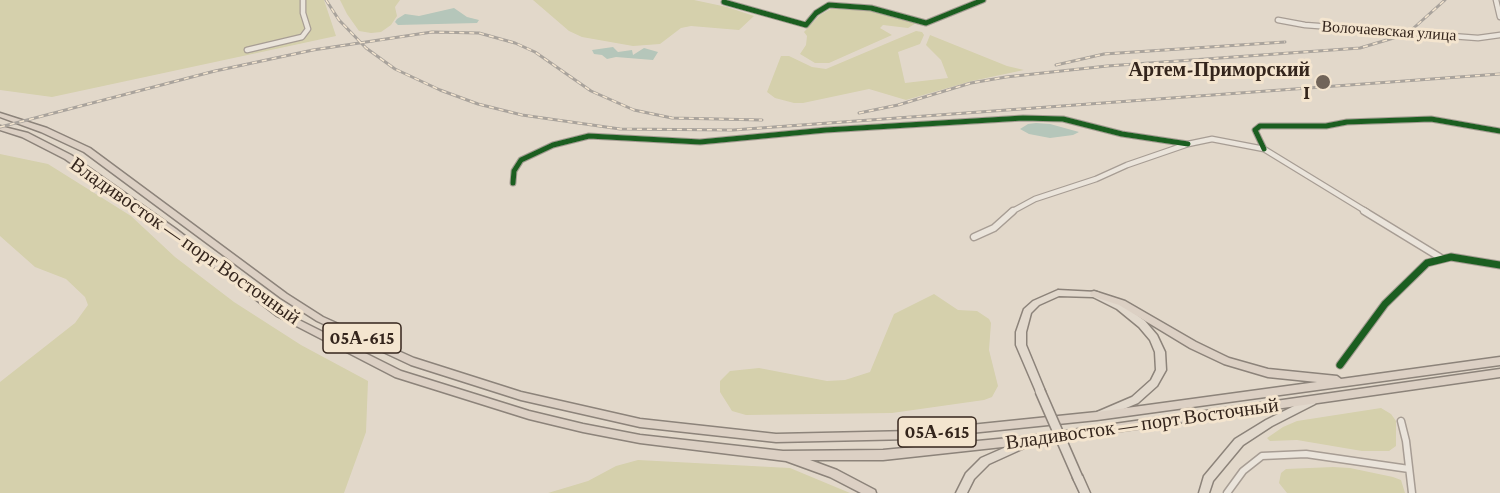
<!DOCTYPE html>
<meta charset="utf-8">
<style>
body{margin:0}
canvas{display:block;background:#e2d8ca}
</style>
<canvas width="1500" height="493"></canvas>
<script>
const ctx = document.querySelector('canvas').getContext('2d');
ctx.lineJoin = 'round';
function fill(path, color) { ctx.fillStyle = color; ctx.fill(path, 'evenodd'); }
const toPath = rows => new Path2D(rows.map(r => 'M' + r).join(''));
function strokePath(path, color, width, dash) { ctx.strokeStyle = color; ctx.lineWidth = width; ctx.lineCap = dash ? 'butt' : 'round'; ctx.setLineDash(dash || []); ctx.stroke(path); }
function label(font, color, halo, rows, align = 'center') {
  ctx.font = font + ' "Crimson Pro",serif'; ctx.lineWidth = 6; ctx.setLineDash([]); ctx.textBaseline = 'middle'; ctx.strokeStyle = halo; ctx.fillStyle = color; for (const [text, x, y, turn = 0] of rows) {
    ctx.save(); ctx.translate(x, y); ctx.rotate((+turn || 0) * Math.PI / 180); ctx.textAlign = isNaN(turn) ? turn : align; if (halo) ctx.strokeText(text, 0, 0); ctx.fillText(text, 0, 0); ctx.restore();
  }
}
fill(toPath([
 [0,0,324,0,336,36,52,97,0,90],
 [340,0,400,0,395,7,397,16,391,25,381,32,371,33,359,31,347,14],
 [533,0,694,0,727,7,754,16,739,30,691,26,681,28,660,44,633,46,582,37,569,31],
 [831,9,868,10,918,22,908,28,883,25,880,28,892,35,829,63,815,63,800,54,806,45,807,36,804,32,820,15],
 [916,31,922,32,924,35,920,44,898,52,905,83,948,78,941,60,926,45,930,35,1007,66,1024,70,972,81,906,100,869,89,803,103,794,103,775,98,767,92,781,56,789,56,812,67,826,69],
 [0,154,48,164,131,216,175,257,234,302,301,345,368,381,366,432,344,493,0,493,0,382,75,323,88,305,85,297,66,279,35,267,0,236],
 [934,294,958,310,977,311,989,319,991,323,989,350,998,386,992,397,984,400,892,413,746,415,732,411,720,392,720,381,730,371,759,368,827,381,845,380,870,372,894,314],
 [1381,408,1391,414,1396,421,1396,446,1389,451,1362,451,1297,440,1270,441,1267,438,1283,427,1297,421],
 [638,460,790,468,850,493,548,493,588,481,616,466],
 [1333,467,1350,468,1393,477,1401,480,1405,493,1287,493,1279,483,1281,473,1286,469]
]), '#d5d0ac');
fill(toPath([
 [454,8,467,17,479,20,477,23,398,25,395,22,397,19,405,14,419,16],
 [613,47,618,52,632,50,633,55,644,48,658,52,653,60,616,57,607,59,602,55,594,54,592,50],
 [1036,123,1050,124,1079,132,1073,135,1050,138,1029,134,1020,129,1028,124]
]), '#b5c6ba');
const minorFar1 = toPath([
 [1496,0,1500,17],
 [724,2,806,25,816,13,829,5,871,8,926,23,983,0],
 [1278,20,1305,25,1478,38,1500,35],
 [247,50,302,37,308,29,303,13,303,0],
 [1264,149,1255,130,1260,126,1326,126,1347,122,1431,119,1500,131],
 [513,183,514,171,521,160,553,145,589,136,700,142,826,130,1023,118,1063,119,1122,134,1188,144],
 [1011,212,1035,199,1096,179,1127,165,1188,144,1212,139,1264,149,1367,212]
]);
const minor = toPath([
 [1364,211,1441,258],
 [974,237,994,228,1013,211],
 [1340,365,1385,304,1427,263,1451,257,1500,265],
 [1401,421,1406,441,1412,493],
 [1227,493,1243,471,1262,456,1306,454,1409,469]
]);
const primary = toPath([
 [1058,290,1097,292,1123,305,1145,321,1157,335,1165,352,1166,370,1157,386,1138,403,1100,419,1097,418,1095,415,1097,412,1132,397,1151,380,1156,370,1155,352,1150,340,1139,327,1117,309,1093,297,1059,296,1039,305,1031,313,1026,332,1026,345,1045,391,1043,394,1040,395,1037,394,1016,345,1016,332,1024,309,1033,301,1058,290],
 [1312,397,1315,398,1317,401,1315,404,1272,426,1243,445,1213,481,1209,493,1199,493,1204,476,1235,439,1266,420,1312,397],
 [1029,437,1033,438,1034,441,1033,444,989,464,974,479,967,493,956,493,966,473,981,458,1029,437],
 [1078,473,1082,475,1090,493,1080,493,1073,478,1074,475,1078,473]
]);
const trunk = toPath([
 [0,113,47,128,90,148,287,294,323,317,414,358,521,392,640,419,776,434,912,431,1097,412,1317,382,1268,377,1224,364,1190,348,1119,305,1091,296,1090,294,1091,292,1094,291,1125,301,1196,342,1229,358,1268,369,1337,376,1341,379,1500,357,1500,365,1097,420,912,439,776,442,640,427,521,400,411,365,317,321,281,298,84,152,41,132,0,117,0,113],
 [0,126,28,133,71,155,176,229,283,312,401,371,529,411,583,424,640,435,783,451,883,450,1030,436,1500,369,1500,377,1030,444,883,460,810,460,837,470,875,490,876,493,861,493,830,477,786,461,640,443,583,432,529,419,395,377,277,316,170,233,65,159,22,137,0,130,0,126]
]);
strokePath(minorFar1, '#a79d94', 7);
strokePath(minor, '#a79d94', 9);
strokePath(primary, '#8c837a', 3);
strokePath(trunk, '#8c837a', 3);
strokePath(minorFar1, '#eae4db', 4.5);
strokePath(minor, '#eae4db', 6);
fill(primary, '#e2d9cd');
fill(trunk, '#dcd0c4');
const rail = toPath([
 [326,0,339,20,366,48,395,69,440,90,478,104,522,115,620,129,733,130,1500,74],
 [1056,65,1104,54,1285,42],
 [859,113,898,105,971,83,1006,77,1107,66,1360,48,1407,34,1445,0],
 [0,127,215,71,313,50,432,32,479,33,515,43,535,52,591,91,634,110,672,118,762,120]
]);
strokePath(rail, '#a9a39c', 3);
strokePath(rail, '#f4e5cf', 1.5, [5]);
const primaryBridge = toPath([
 [1040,391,1078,478]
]);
strokePath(primaryBridge, '#8c837a', 12, []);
strokePath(primaryBridge, '#e2d9cd', 9);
strokePath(toPath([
 [724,2,806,25,816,13,829,5,871,8,926,23,983,0],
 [1264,149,1255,130,1260,126,1326,126,1347,122,1431,119,1500,131],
 [513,183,514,171,521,160,553,145,589,136,700,142,826,130,1023,118,1063,119,1122,134,1188,144]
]), '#1b5e20', 5);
strokePath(toPath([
 [1340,365,1385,304,1427,263,1451,257,1500,265]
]), '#1b5e20', 7);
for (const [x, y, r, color] of [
 [1323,82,8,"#716459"]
]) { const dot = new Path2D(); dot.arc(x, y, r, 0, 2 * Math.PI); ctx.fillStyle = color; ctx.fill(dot); strokePath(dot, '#f4e5cf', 2); }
label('16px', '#34251c', '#f4e5cf', [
 ["Волочаевская улица",1389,31,4]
]);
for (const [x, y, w] of [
 [362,338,78],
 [937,432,78]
]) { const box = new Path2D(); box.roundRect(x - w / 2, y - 15, w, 30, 4.5); ctx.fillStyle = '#f4e5cf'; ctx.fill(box); strokePath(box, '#34251c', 1.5); }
label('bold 18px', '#34251c', null, [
 ["05А-615",362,338],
 ["05А-615",937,432]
]);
label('bold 20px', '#34251c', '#f4e5cf', [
 ["Артем-Приморский",1310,70],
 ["I",1310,93]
], 'right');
label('20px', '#34251c', '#f4e5cf', [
 ["Владивосток — порт Восточный",185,241,35],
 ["Владивосток — порт Восточный",1142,424,-8]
]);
</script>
